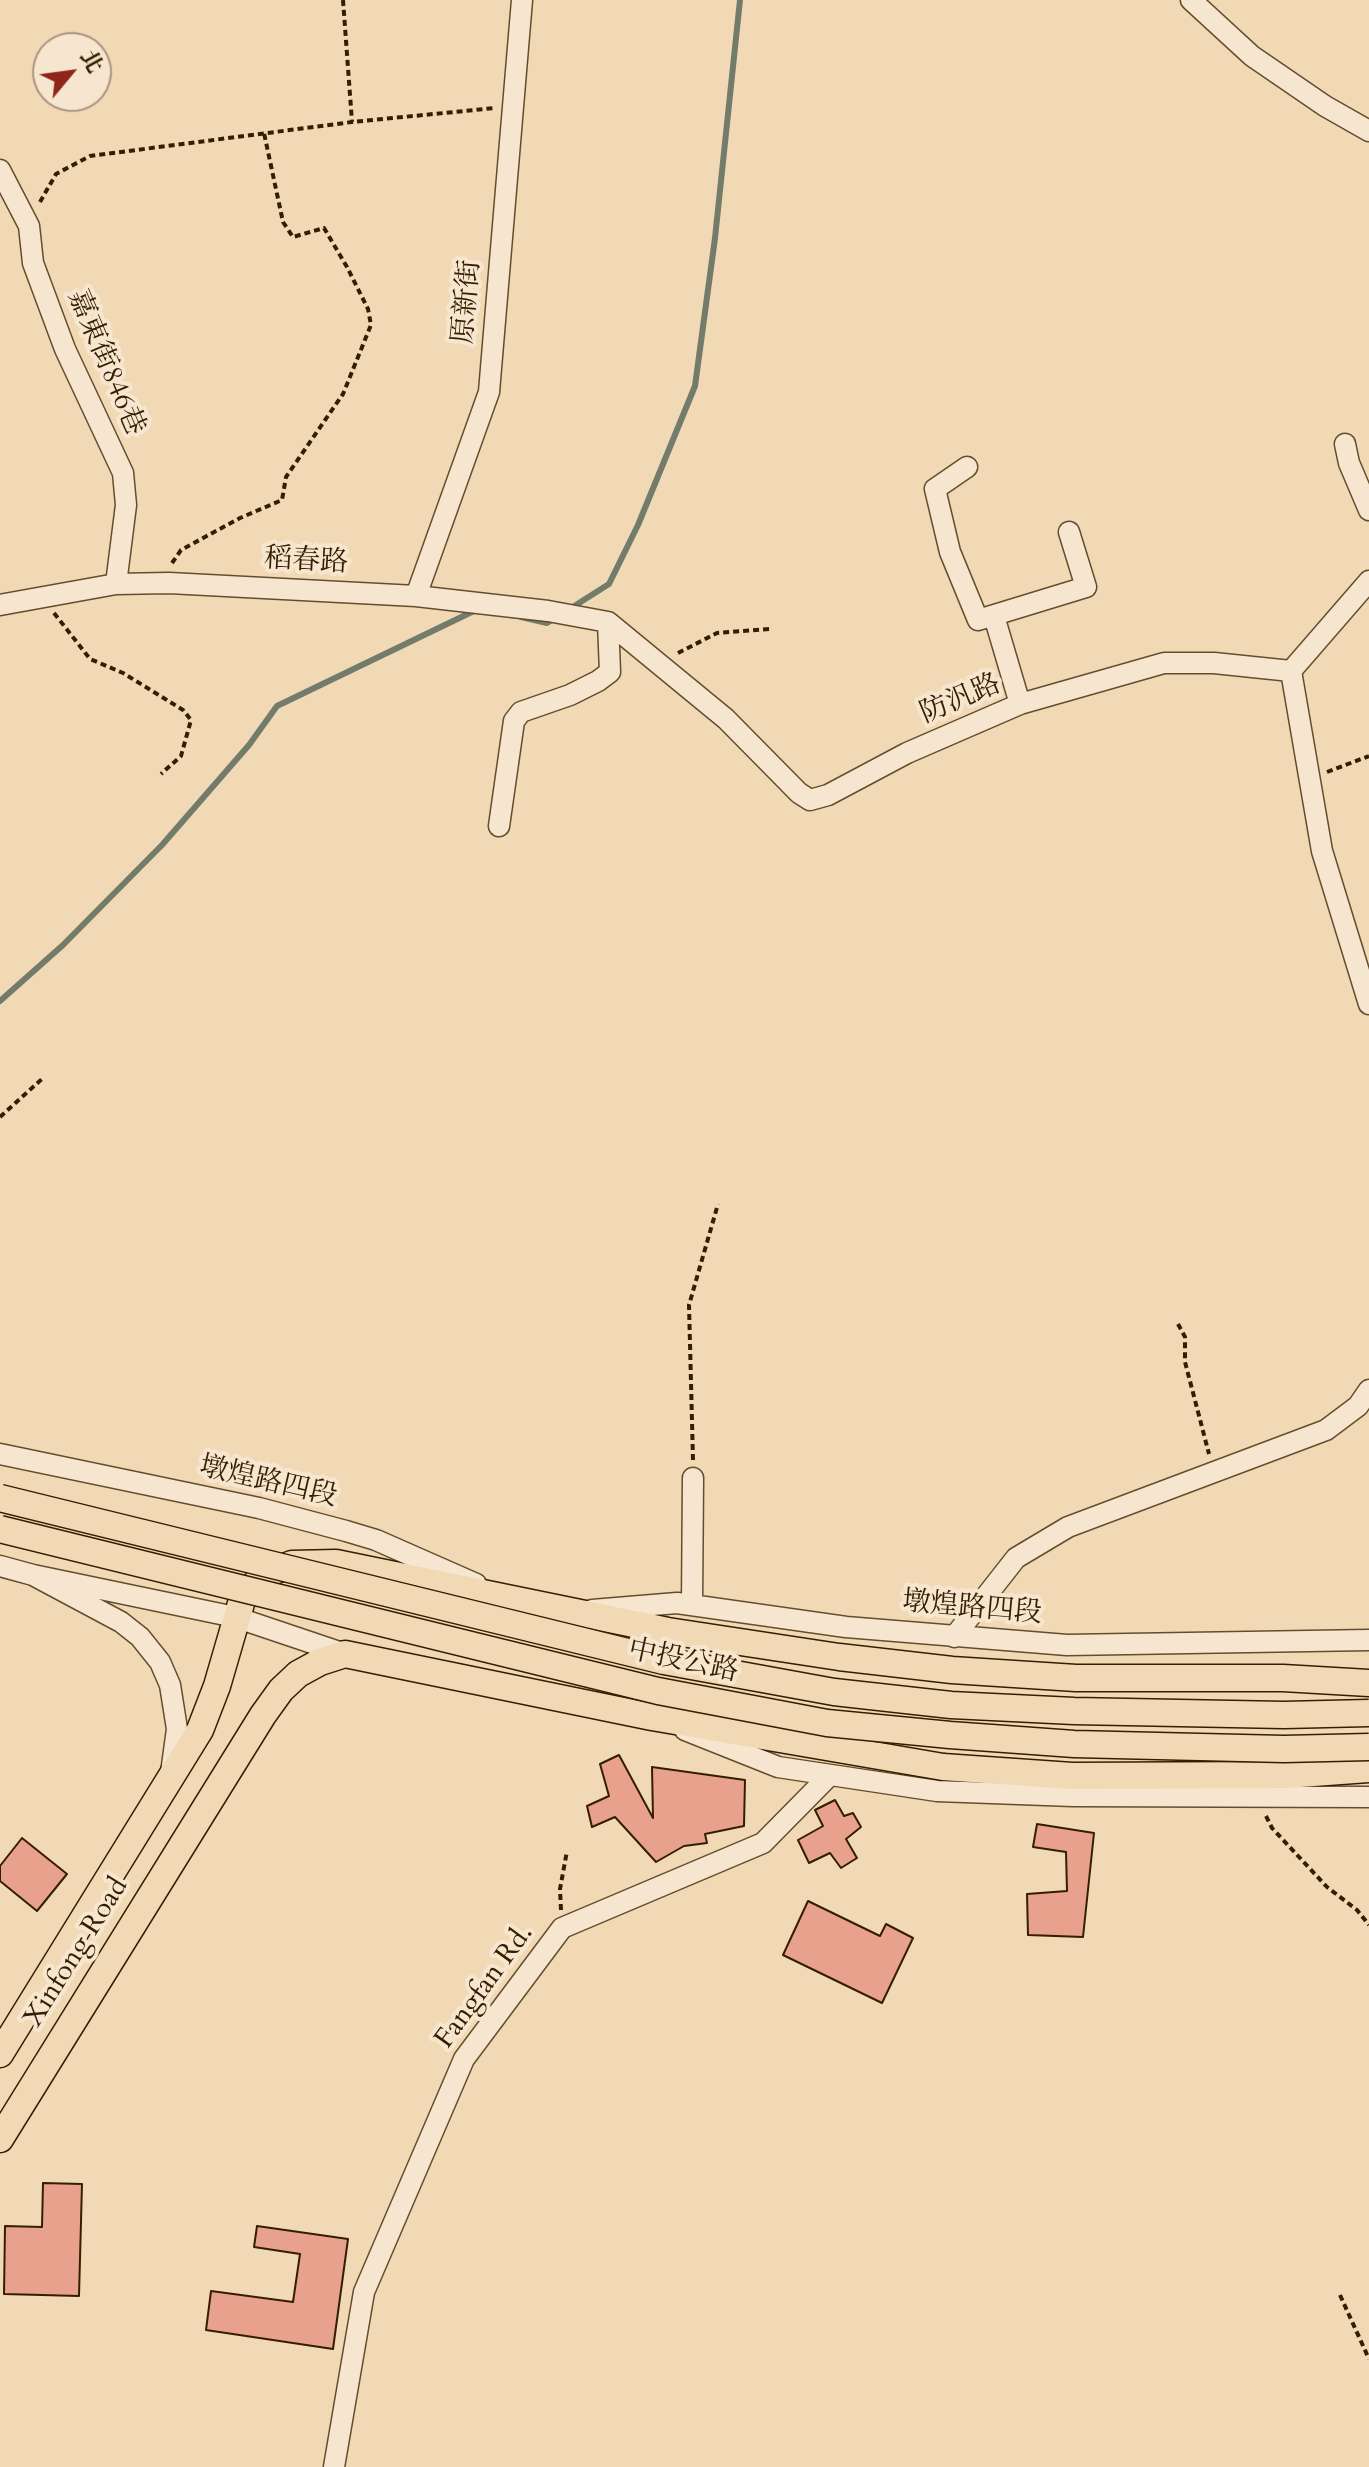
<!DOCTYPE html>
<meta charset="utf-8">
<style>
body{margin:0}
#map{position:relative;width:1369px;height:2467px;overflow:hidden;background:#f2d9b5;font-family:Cardo,"Noto Serif TC",serif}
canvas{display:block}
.north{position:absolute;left:32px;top:32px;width:80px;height:80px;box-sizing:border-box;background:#f7e6cf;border:2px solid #a9967c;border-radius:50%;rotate:61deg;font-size:22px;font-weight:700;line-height:32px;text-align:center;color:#351e00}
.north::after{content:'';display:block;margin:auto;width:28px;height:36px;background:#8f2418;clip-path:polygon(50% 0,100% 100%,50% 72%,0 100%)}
</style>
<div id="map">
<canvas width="1369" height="2467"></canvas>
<div class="north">北</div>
</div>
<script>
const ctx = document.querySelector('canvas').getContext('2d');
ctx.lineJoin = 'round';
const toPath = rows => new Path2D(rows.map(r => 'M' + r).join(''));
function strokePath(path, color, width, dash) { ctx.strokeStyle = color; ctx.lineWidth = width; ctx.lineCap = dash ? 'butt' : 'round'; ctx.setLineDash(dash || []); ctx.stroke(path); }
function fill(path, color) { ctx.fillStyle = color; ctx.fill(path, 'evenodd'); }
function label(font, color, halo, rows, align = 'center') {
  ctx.font = font + ' Cardo,"Noto Serif TC",serif'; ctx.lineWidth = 8; ctx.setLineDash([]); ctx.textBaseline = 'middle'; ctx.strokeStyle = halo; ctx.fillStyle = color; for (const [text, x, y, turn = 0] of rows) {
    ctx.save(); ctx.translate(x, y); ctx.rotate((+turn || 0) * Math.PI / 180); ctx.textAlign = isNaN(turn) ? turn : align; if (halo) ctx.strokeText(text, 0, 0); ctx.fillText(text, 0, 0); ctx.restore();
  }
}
strokePath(toPath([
 [568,610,609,584,638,525,695,386,715,238,740,0],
 [521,617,547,623,555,618],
 [0,1001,63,945,162,845,249,745,277,706,478,609]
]), '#737b6b', 6);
const building = toPath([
 [619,1755,653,1818,652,1767,745,1780,744,1826,705,1834,707,1843,684,1846,656,1862,615,1817,592,1827,587,1806,609,1796,600,1764,619,1755],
 [835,1800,844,1816,853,1813,861,1827,846,1839,857,1858,841,1868,830,1853,809,1863,798,1840,823,1826,815,1810,835,1800],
 [1037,1824,1094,1833,1083,1937,1028,1935,1027,1894,1067,1891,1066,1852,1033,1847,1037,1824],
 [22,1838,67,1874,37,1911,0,1881,0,1866,22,1838],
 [808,1901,880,1936,886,1924,913,1938,882,2003,783,1955,808,1901],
 [43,2183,82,2184,79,2296,4,2294,5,2226,42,2227,43,2183],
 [257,2226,348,2239,333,2349,206,2330,211,2291,293,2302,300,2254,254,2247,257,2226]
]);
fill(building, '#e7a18c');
strokePath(building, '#351e00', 2);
const minor = toPath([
 [1191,0,1252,56,1325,106,1369,131],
 [0,170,29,226,33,263,65,349,123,473,126,505,116,584],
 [1345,444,1349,463,1369,510],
 [967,467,935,489,950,552,978,620,1086,587,1069,532],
 [416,596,489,392,522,0],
 [0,605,116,584,169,583,416,596,548,611,608,622,726,719,799,793,810,800,828,795,907,753,1020,704,1164,663,1214,663,1291,671,1369,581],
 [994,616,1020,704],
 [1291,671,1322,851,1369,1004],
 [499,826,514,721,521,712,570,695,598,681,610,672,608,622],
 [0,1454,259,1508,346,1531,376,1540,476,1584],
 [0,1566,33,1575,121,1622,140,1637,160,1662,170,1685,177,1729,171,1773],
 [33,1575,235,1617,345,1654],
 [692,1605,693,1478],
 [592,1610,677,1603,846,1627,1067,1645,1369,1640],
 [954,1637,1016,1558,1068,1527,1326,1430,1358,1406,1369,1390],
 [685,1730,778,1767,937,1791,1073,1796,1369,1797],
 [334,2467,364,2292,464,2059,562,1928,763,1843,829,1776]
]);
const major = toPath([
 [0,2054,200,1730,217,1686,242,1600,255,1584,271,1572,292,1564,336,1563,668,1631,839,1657,952,1670,1076,1678,1283,1678,1369,1683],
 [0,2139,263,1715,281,1690,298,1674,320,1662,345,1654,652,1717,943,1767,1072,1776,1286,1775,1369,1769]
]);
strokePath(minor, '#644d2d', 23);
strokePath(major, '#351e00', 29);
strokePath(toPath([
 [343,0,352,122],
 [40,202,56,174,90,156,352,122,495,108],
 [172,563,181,550,240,518,282,500,286,477,343,394,371,325,368,309,347,267,324,228,293,237,283,222,264,133],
 [54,613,90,659,123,673,183,710,191,720,181,756,161,774],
 [678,653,717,633,770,629],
 [1327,772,1369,756],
 [0,1117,43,1078],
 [1178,1324,1185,1337,1185,1362,1209,1454],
 [693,1460,689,1305,718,1204],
 [1266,1816,1272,1828,1327,1887,1357,1910,1369,1925],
 [561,1910,560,1889,567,1851],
 [1340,2295,1369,2359]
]), '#351e00', 4, [6, 4]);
strokePath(minor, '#f7e6cf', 20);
strokePath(major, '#f2d9b5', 26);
const majorBridge = toPath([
 [0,1498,664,1661,834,1692,951,1705,1074,1711,1284,1715,1369,1713],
 [0,1529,658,1691,827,1723,950,1735,1074,1744,1284,1749,1369,1747]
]);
strokePath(majorBridge, '#351e00', 29, []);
strokePath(majorBridge, '#f2d9b5', 26);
label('28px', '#351e00', '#f7e6cf', [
 ["原新街",468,302,-85],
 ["嘉東街846巷",105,363,67],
 ["稻春路",306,562,3],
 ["防汎路",961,700,-23],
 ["墩煌路四段",268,1483,13],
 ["墩煌路四段",972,1609,5],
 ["中投公路",683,1662,12],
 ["Xinfong Road",77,1953,-58],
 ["Fangfan Rd.",485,1987,-54]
]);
</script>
